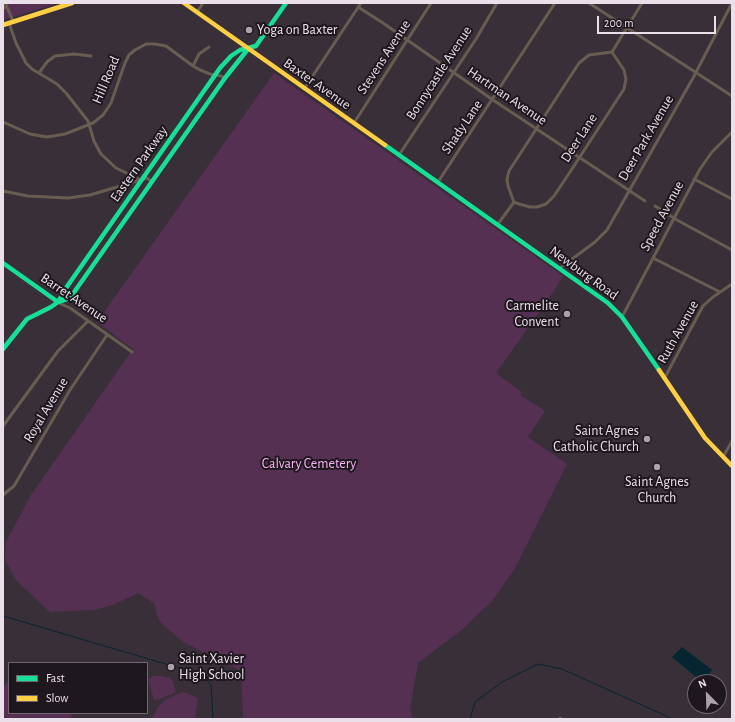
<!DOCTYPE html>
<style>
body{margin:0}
#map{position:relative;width:735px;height:722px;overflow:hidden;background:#382f38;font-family:"Alegreya Sans",sans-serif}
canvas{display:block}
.frame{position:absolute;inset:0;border:4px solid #ebe0ea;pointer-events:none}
.legend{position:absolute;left:8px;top:662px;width:140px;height:52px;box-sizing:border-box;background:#1f171e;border:1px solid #716770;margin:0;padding:5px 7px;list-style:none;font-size:12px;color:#ebe0ea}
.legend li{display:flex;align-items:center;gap:8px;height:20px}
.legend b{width:20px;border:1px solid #716770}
.north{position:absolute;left:687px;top:674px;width:40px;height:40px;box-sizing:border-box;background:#1f171e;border:1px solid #716770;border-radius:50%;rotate:337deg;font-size:11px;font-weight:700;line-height:16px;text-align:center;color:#ebe0ea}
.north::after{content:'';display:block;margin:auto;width:14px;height:18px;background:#aca2ac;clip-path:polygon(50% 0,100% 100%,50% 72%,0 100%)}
.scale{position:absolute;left:597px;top:16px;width:119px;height:18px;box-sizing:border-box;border:2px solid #ebe0ea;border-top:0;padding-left:5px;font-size:12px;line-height:14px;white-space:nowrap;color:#ebe0ea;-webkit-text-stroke:3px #1f171e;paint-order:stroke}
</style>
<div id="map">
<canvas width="735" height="722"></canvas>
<div class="frame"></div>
<ul class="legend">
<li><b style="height:5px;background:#16e098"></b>Fast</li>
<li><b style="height:5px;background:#ffcf43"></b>Slow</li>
</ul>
<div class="north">N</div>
<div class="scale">200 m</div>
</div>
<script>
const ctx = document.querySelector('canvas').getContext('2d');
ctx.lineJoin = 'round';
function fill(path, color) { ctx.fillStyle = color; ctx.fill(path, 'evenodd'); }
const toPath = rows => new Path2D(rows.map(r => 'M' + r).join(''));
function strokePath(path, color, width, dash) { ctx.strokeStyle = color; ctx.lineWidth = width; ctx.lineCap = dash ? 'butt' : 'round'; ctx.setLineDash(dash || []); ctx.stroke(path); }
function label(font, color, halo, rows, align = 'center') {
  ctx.font = font + ' "Alegreya Sans",sans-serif'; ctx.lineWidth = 4; ctx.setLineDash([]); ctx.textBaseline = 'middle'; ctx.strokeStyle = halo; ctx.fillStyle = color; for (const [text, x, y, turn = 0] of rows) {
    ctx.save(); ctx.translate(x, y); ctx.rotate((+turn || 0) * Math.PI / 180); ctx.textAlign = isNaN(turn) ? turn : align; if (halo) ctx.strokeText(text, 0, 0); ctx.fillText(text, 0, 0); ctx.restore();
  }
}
fill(toPath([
 [8,3,59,3,3,20,3,10],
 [274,73,563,276,554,291,496,373,522,392,520,395,545,411,528,437,567,464,514,570,492,601,464,628,418,663,410,710,413,719,243,719,241,671,183,642,163,625,158,618,154,603,138,593,113,605,94,610,50,612,15,579,5,559,6,542,31,495,133,349,97,322],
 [154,676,161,676,170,678,173,682,176,692,160,699,154,700,148,679],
 [9,680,9,713,73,713,70,719,7,719,3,716,3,688],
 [184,692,198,698,195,719,152,719,158,707,167,699,177,694]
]), '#553052');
fill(toPath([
 [682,647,712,670,702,682,672,657]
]), '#052530');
strokePath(toPath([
 [3,616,203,675,211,685,213,719],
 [470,719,475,702,502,682,538,664,562,669,673,719]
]), '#052530', 1);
strokePath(toPath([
 [589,3,732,96],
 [6,5,13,21],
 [358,7,383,23,493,100,645,201],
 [4,8,7,3],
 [197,12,203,3],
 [9,23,16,43,26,63,32,69,57,84,66,93,88,121,94,141,101,154,116,168,141,180],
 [612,52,642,3],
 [193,66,199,54,209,47],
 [39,73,47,62,55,56,74,54,91,56],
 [304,89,361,3],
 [3,122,30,134,47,137,65,134,93,123,103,115,111,103,125,63,129,55,135,50,146,44,155,44,166,46,193,66,200,70,210,74,221,76,225,78],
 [354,123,431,3],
 [399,155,476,39,497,3],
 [694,179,732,199],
 [438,182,555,3],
 [3,191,28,196,68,198,90,195,147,178,152,182],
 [514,202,519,204,530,207,537,207,546,204,554,196,572,169,624,89,626,79,624,70,612,52],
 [514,202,508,186,507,179,509,171,579,63,589,55,612,52],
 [655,206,677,220,732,250],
 [498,224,514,202],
 [653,258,720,292],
 [560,268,595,242,607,230,693,78,732,3],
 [59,303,70,308,132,352],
 [622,317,700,169,712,152,732,132],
 [664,379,703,306,713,297,732,284],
 [3,426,58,351,88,321],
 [723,457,732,441],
 [3,495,14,486,70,390,107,335],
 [560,718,561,719]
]), '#695d51', 3);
strokePath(toPath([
 [385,145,608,303,622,317,659,370],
 [3,263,58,302],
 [58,302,66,288,220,68,231,56,240,50,256,46,286,3],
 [3,349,27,319,51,307,58,302,70,298,225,78,248,49]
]), '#16e098', 4.5);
strokePath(toPath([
 [184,3,385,145],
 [3,25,72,3],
 [659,370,705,438,732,466]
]), '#ffcf43', 4.5);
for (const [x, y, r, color] of [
 [249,30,4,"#aca2ac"],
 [567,314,4,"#aca2ac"],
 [647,439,4,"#aca2ac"],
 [657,467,4,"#aca2ac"],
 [171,667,4,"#aca2ac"]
]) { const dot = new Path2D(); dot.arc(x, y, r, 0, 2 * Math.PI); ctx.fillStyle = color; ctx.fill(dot); strokePath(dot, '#1f171e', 1.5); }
label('14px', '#ebe0ea', '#1f171e', [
 ["Yoga on Baxter",257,30],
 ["Carmelite",559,306,"right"],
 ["Convent",559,322,"right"],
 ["Saint Agnes",639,431,"right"],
 ["Catholic Church",639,447,"right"],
 ["Saint Agnes",657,482,"center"],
 ["Church",657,498,"center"],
 ["Saint Xavier",179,659],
 ["High School",179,675]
], 'left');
label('14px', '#ebe0ea', '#1f171e', [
 ["Stevens Avenue",384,57,-57],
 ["Bonnycastle Avenue",439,73,-57],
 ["Hill Road",106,80,-67],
 ["Baxter Avenue",317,84,35],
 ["Hartman Avenue",507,96,34],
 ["Shady Lane",462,127,-56],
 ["Deer Lane",579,138,-57],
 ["Deer Park Avenue",646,138,-60],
 ["Eastern Parkway",139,164,-55],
 ["Speed Avenue",662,216,-62],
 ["Newburg Road",584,273,36],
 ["Barret Avenue",74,298,34],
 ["Ruth Avenue",678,332,-61],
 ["Royal Avenue",46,410,-59]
]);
label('14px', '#fbb4f6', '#1f171e', [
 ["Calvary Cemetery",309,464]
]);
</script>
